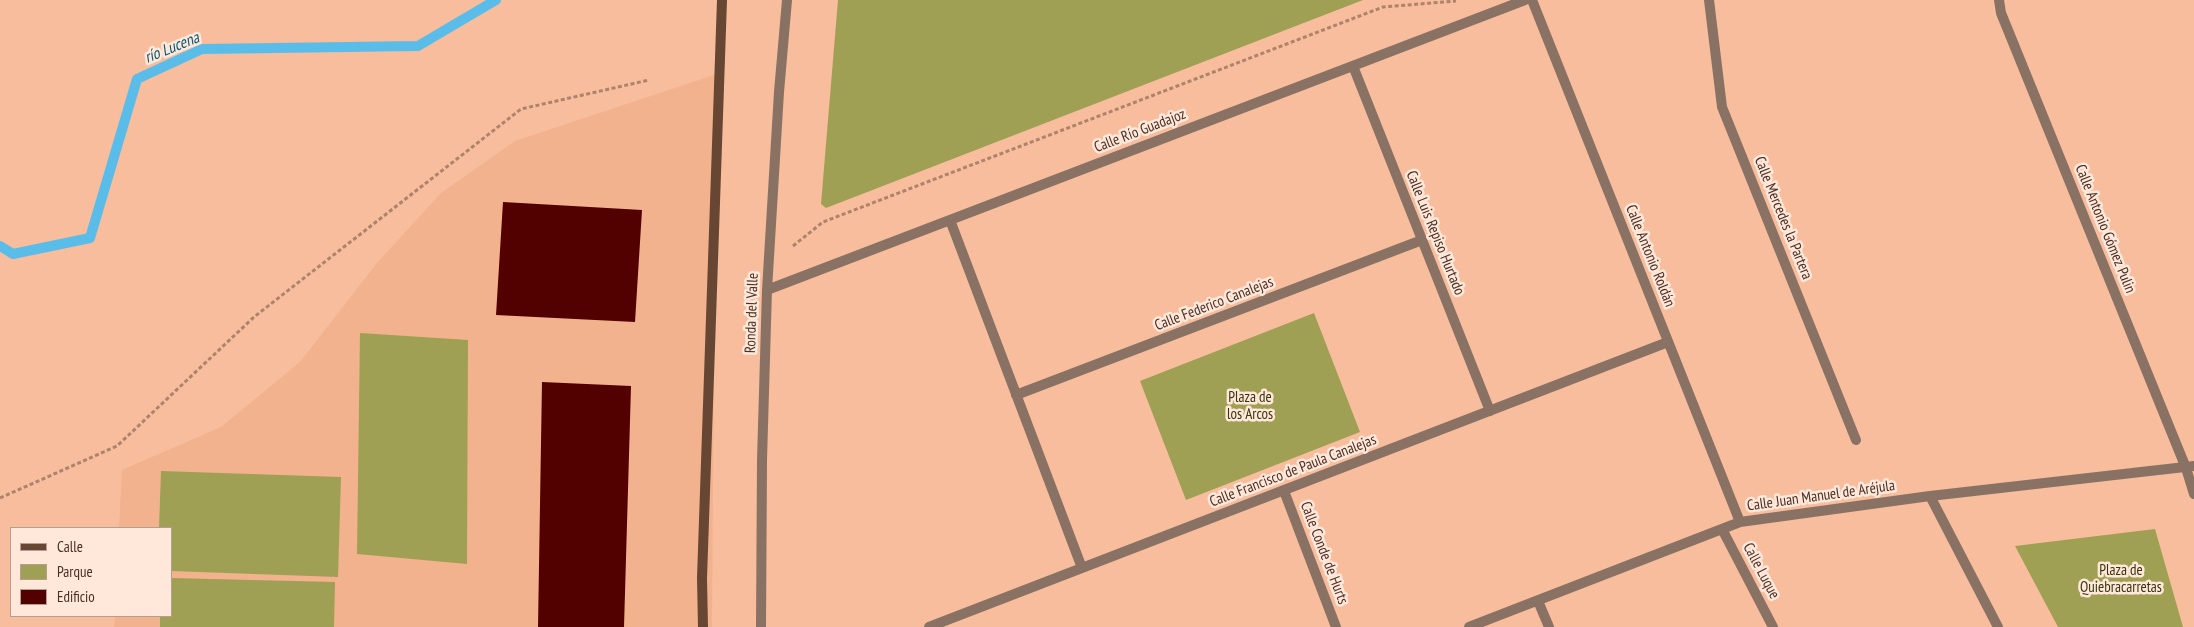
<!DOCTYPE html>
<meta charset="utf-8">
<style>
body{margin:0}
#map{position:relative;width:2194px;height:627px;overflow:hidden;background:#f7bd9d;font-family:"PT Sans Narrow",sans-serif}
canvas{display:block}
.legend{position:absolute;left:10px;top:527px;width:162px;height:90px;box-sizing:border-box;background:#ffe7da;border:1px solid #b59e91;margin:0;padding:6px 9px;list-style:none;font-size:15px;color:#473024}
.legend li{display:flex;align-items:center;gap:10px;height:25px}
.legend b{width:25px;border:1px solid #b59e91}
</style>
<div id="map">
<canvas width="2194" height="627"></canvas>
<ul class="legend">
<li><b style="height:6px;background:#674634"></b>Calle</li>
<li><b style="height:14px;background:#9fa053"></b>Parque</li>
<li><b style="height:14px;background:#520100"></b>Edificio</li>
</ul>
</div>
<script>
const ctx = document.querySelector('canvas').getContext('2d');
ctx.lineJoin = 'round';
function fill(path, color) { ctx.fillStyle = color; ctx.fill(path, 'evenodd'); }
const toPath = rows => new Path2D(rows.map(r => 'M' + r).join(''));
function strokePath(path, color, width, dash) { ctx.strokeStyle = color; ctx.lineWidth = width; ctx.lineCap = dash ? 'butt' : 'round'; ctx.setLineDash(dash || []); ctx.stroke(path); }
function label(font, color, halo, rows, align = 'center') {
  ctx.font = font + ' "PT Sans Narrow",sans-serif'; ctx.lineWidth = 5; ctx.setLineDash([]); ctx.textBaseline = 'middle'; ctx.strokeStyle = halo; ctx.fillStyle = color; for (const [text, x, y, turn = 0] of rows) {
    ctx.save(); ctx.translate(x, y); ctx.rotate((+turn || 0) * Math.PI / 180); ctx.textAlign = isNaN(turn) ? turn : align; if (halo) ctx.strokeText(text, 0, 0); ctx.fillText(text, 0, 0); ctx.restore();
  }
}
fill(toPath([
 [720,73,715,199,712,627,114,627,115,616,171,616,171,528,119,528,122,470,221,427,300,362,377,263,441,193,515,141]
]), '#f2b28e');
fill(toPath([
 [838,0,1363,0,826,208,821,204],
 [1314,313,1360,432,1186,500,1140,381],
 [360,333,468,340,467,564,357,554],
 [161,471,341,477,338,577,171,571,171,528,159,528],
 [2155,529,2183,627,2058,627,2015,546],
 [171,578,335,582,334,627,160,627,160,616,171,616]
]), '#9fa053');
strokePath(toPath([
 [0,246,13,254,90,238,137,79,202,49,418,46,496,0]
]), '#5abde9', 10);
fill(toPath([
 [503,202,642,210,635,322,496,315],
 [542,382,631,386,624,627,538,627]
]), '#520100');
strokePath(toPath([
 [793,246,823,222,1383,7,1456,1],
 [0,498,117,446,254,317,521,109,649,80]
]), '#ae836b', 3, [4, 2.5]);
strokePath(toPath([
 [1532,0,1740,522],
 [1709,0,1722,107,1856,440],
 [1999,0,2001,13,2186,468,2194,494],
 [1353,66,1490,411],
 [950,220,1082,568],
 [767,290,1525,0],
 [1016,395,1422,240],
 [1284,491,1336,627],
 [1930,496,1998,627],
 [1722,529,1773,627],
 [1538,601,1549,627],
 [761,627,762,460,767,290,779,92,787,0],
 [929,627,1668,342],
 [1469,627,1740,522,1930,496,2194,466]
]), '#897164', 10);
strokePath(toPath([
 [703,627,702,578,722,0]
]), '#674634', 10);
label('15px', '#473024', '#ffe7da', [
 ["Calle Río Guadajoz",1140,131,-21],
 ["Calle Mercedes la Partera",1783,218,68],
 ["Calle Antonio Gómez Pulin",2105,229,68],
 ["Calle Luis Repiso Hurtado",1435,233,68],
 ["Calle Antonio Roldán",1650,256,68],
 ["Calle Federico Canalejas",1214,304,-21],
 ["Ronda del Valle",752,313,-88],
 ["Calle Francisco de Paula Canalejas",1293,471,-21],
 ["Calle Juan Manuel de Aréjula",1821,496,-8],
 ["Calle Conde de Hurts",1324,553,69],
 ["Calle Luque",1761,571,62]
]);
label('15px', '#35360f', '#ffe7da', [
 ["Plaza de",1250,398],
 ["los Arcos",1250,415],
 ["Plaza de",2121,571],
 ["Quiebracarretas",2121,588]
]);
label('italic 16px', '#055a77', '#ffe7da', [
 ["río Lucena",172,48,-22]
]);
</script>
